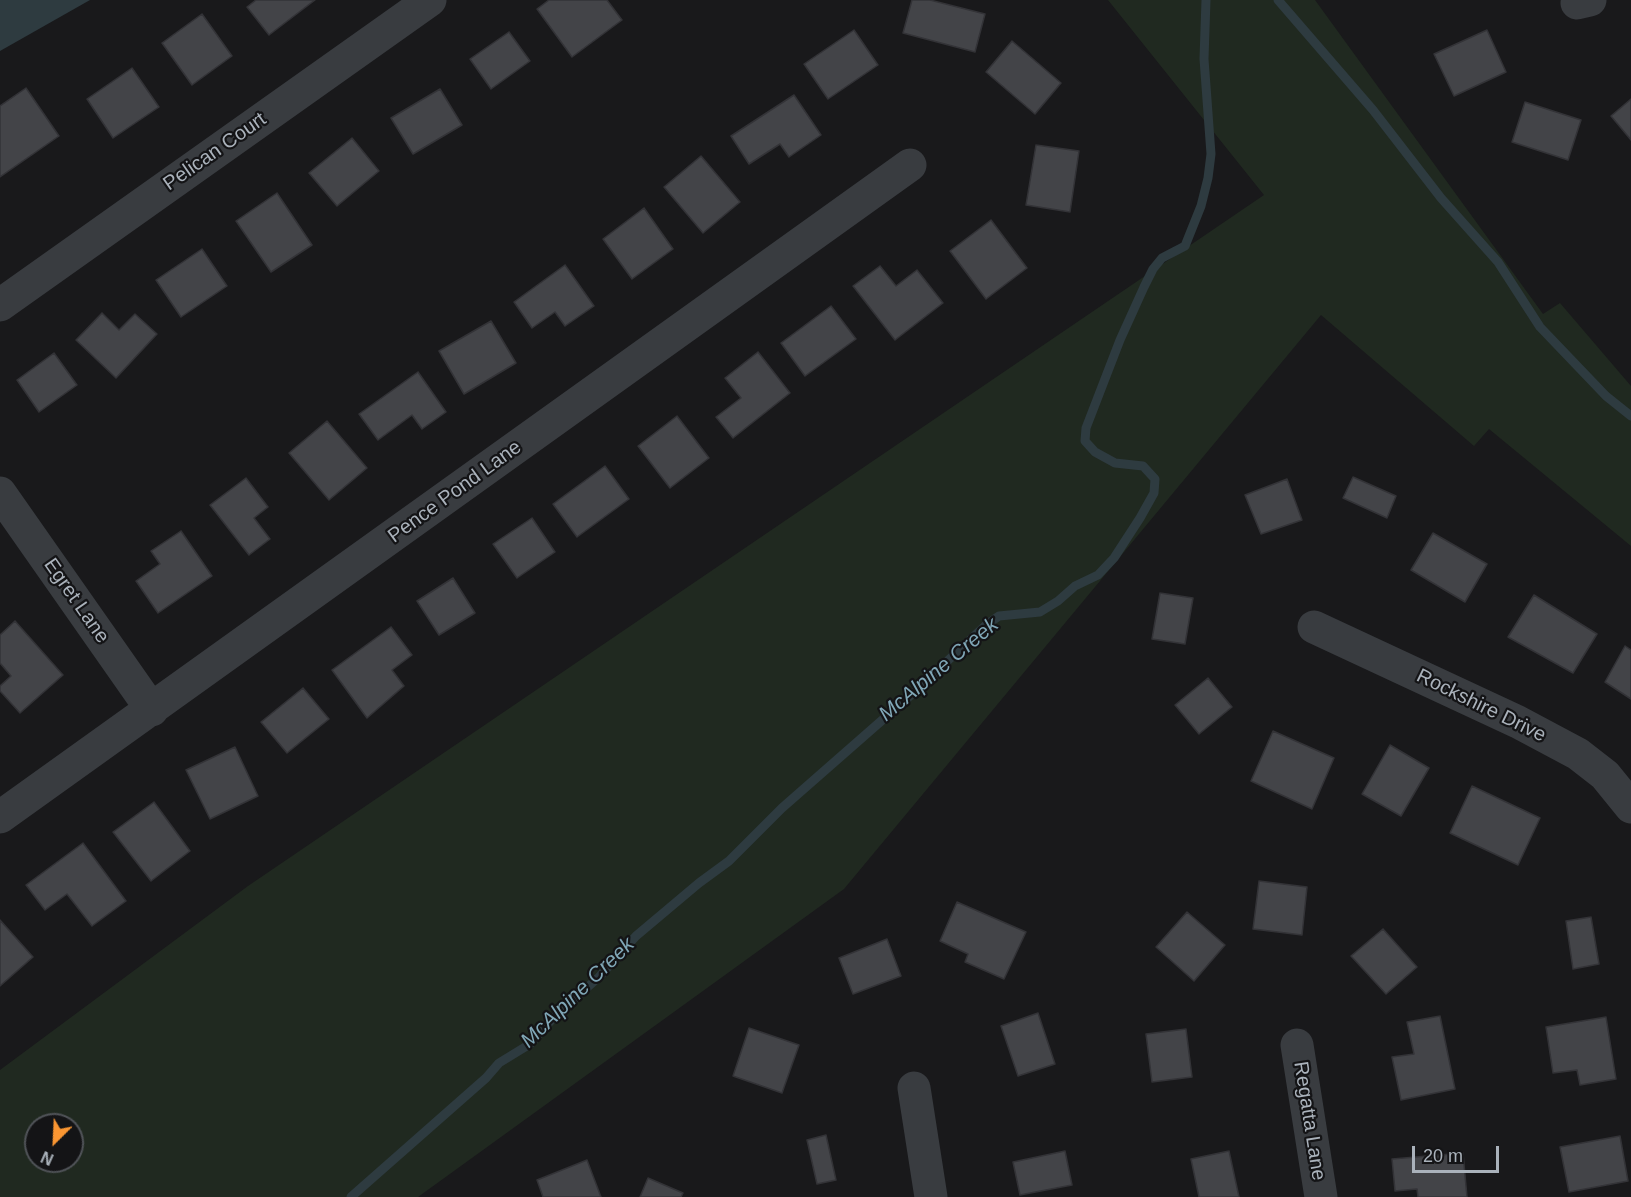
<!DOCTYPE html>
<style>
body{margin:0}
#map{position:relative;width:1631px;height:1197px;overflow:hidden;background:#19191b;font-family:Arial,sans-serif}
canvas{display:block}
.north{position:absolute;left:24px;top:1113px;width:60px;height:60px;box-sizing:border-box;background:#141416;border:2px solid #505358;border-radius:50%;rotate:204deg;font-size:16px;font-weight:700;line-height:24px;text-align:center;color:#aab2bb}
.north::after{content:'';display:block;margin:auto;width:21px;height:27px;background:#fa9632;clip-path:polygon(50% 0,100% 100%,50% 72%,0 100%)}
.scale{position:absolute;left:1412px;top:1146px;width:87px;height:27px;box-sizing:border-box;border:3px solid #aab2bb;border-top:0;padding-left:8px;font-size:18px;line-height:21px;white-space:nowrap;color:#aab2bb;-webkit-text-stroke:4px #141416;paint-order:stroke}
</style>
<div id="map">
<canvas width="1631" height="1197"></canvas>
<div class="north">N</div>
<div class="scale">20 m</div>
</div>
<script>
const ctx = document.querySelector('canvas').getContext('2d');
ctx.lineJoin = 'round';
function fill(path, color) { ctx.fillStyle = color; ctx.fill(path, 'evenodd'); }
const toPath = rows => new Path2D(rows.map(r => 'M' + r).join(''));
function strokePath(path, color, width, dash) { ctx.strokeStyle = color; ctx.lineWidth = width; ctx.lineCap = dash ? 'butt' : 'round'; ctx.setLineDash(dash || []); ctx.stroke(path); }
function label(font, color, halo, rows, align = 'center') {
  ctx.font = font + ' Arial,sans-serif'; ctx.lineWidth = 4.5; ctx.setLineDash([]); ctx.textBaseline = 'middle'; ctx.strokeStyle = halo; ctx.fillStyle = color; for (const [text, x, y, turn = 0] of rows) {
    ctx.save(); ctx.translate(x, y); ctx.rotate((+turn || 0) * Math.PI / 180); ctx.textAlign = isNaN(turn) ? turn : align; if (halo) ctx.strokeText(text, 0, 0); ctx.fillText(text, 0, 0); ctx.restore();
  }
}
fill(toPath([
 [1108,0,1315,0,1543,314,1560,303,1631,386,1631,546,1489,429,1474,446,1321,315,844,889,418,1197,0,1197,0,1070,248,886,1264,195],
 [36,1125,72,1125,72,1161,36,1161]
]), '#202920');
fill(toPath([
 [0,0,90,0,0,51]
]), '#2e3b40');
strokePath(toPath([
 [1278,0,1373,110,1441,198,1498,262,1540,327,1606,396,1631,416],
 [351,1197,486,1078,499,1063,530,1044,554,1017,599,977,636,936,699,883,729,861,782,808,912,694,986,625,999,616,1040,612,1058,601,1075,586,1098,575,1114,558,1140,518,1154,493,1155,479,1143,466,1115,463,1095,452,1085,441,1086,428,1120,340,1144,287,1153,269,1162,258,1185,246,1201,206,1208,178,1211,154,1204,59,1206,0]
]), '#2e3b40', 9);
const building = toPath([
 [256,0,315,0,269,35,247,7,256,0],
 [549,0,607,0,622,20,572,57,537,9,549,0],
 [912,0,930,0,985,14,975,52,903,33,912,0],
 [202,14,232,56,192,85,162,43,202,14],
 [854,30,878,65,828,99,804,64,854,30],
 [1487,30,1506,72,1454,96,1434,54,1487,30],
 [509,32,530,61,491,89,470,59,509,32],
 [1012,41,1061,83,1035,114,986,72,1012,41],
 [132,68,159,107,113,138,87,99,132,68],
 [26,88,59,136,0,177,0,106,26,88],
 [440,89,462,125,413,154,391,118,440,89],
 [794,95,821,135,789,157,780,144,749,164,731,136,794,95],
 [1631,99,1631,140,1611,116,1631,99],
 [1525,102,1581,120,1568,160,1512,142,1525,102],
 [352,138,379,171,337,206,309,173,352,138],
 [1036,145,1079,151,1070,212,1026,205,1036,145],
 [701,156,740,202,703,233,664,187,701,156],
 [277,193,312,245,271,272,236,221,277,193],
 [644,208,673,249,632,279,603,239,644,208],
 [991,220,1027,268,986,299,950,251,991,220],
 [202,249,227,286,181,317,156,280,202,249],
 [565,265,594,306,565,326,555,312,532,328,514,302,565,265],
 [880,266,896,286,917,270,943,303,895,340,853,286,880,266],
 [831,306,856,339,805,376,781,343,831,306],
 [102,313,119,330,135,314,157,334,116,378,76,340,102,313],
 [491,321,516,363,464,394,439,351,491,321],
 [758,352,790,393,733,438,716,417,741,398,725,378,758,352],
 [54,353,77,385,39,412,17,380,54,353],
 [418,372,446,412,422,429,412,415,378,440,359,414,418,372],
 [677,416,709,458,670,488,638,446,677,416],
 [327,421,367,468,329,500,289,453,327,421],
 [605,466,629,499,577,537,553,504,605,466],
 [1353,477,1396,496,1387,518,1343,498,1353,477],
 [246,478,268,507,254,518,270,539,249,555,210,505,246,478],
 [1287,479,1302,520,1261,534,1245,495,1287,479],
 [532,518,555,552,517,578,493,544,532,518],
 [181,531,212,576,158,613,136,581,160,564,151,551,181,531],
 [1433,533,1487,564,1465,602,1411,570,1433,533],
 [453,578,475,613,439,635,417,601,453,578],
 [1160,593,1193,598,1185,644,1152,639,1160,593],
 [1534,595,1597,634,1573,673,1508,637,1534,595],
 [15,621,63,675,20,713,0,691,0,686,11,676,0,663,0,635,15,621],
 [391,627,412,655,392,670,404,686,367,718,332,670,391,627],
 [1625,646,1631,650,1631,699,1605,682,1625,646],
 [1208,678,1232,707,1199,734,1175,705,1208,678],
 [303,688,329,719,287,753,261,722,303,688],
 [1273,731,1334,758,1312,809,1251,781,1273,731],
 [1390,745,1429,768,1401,816,1362,794,1390,745],
 [235,747,258,796,210,819,186,770,235,747],
 [1472,786,1540,818,1518,865,1450,833,1472,786],
 [154,802,190,851,151,881,113,832,154,802],
 [83,843,126,901,92,926,67,894,45,910,26,885,83,843],
 [1259,881,1307,887,1302,935,1253,929,1259,881],
 [957,902,1026,932,1004,979,965,962,968,954,940,941,957,902],
 [1187,912,1225,945,1194,981,1156,947,1187,912],
 [1591,917,1599,964,1573,969,1566,921,1591,917],
 [0,920,33,957,0,986,0,920],
 [1383,929,1417,967,1386,994,1351,956,1383,929],
 [887,939,901,976,853,994,839,958,887,939],
 [1038,1013,1055,1064,1018,1076,1001,1026,1038,1013],
 [1440,1016,1455,1089,1401,1100,1392,1057,1414,1054,1407,1022,1440,1016],
 [1606,1017,1616,1079,1580,1085,1577,1070,1553,1073,1546,1027,1606,1017],
 [749,1028,799,1045,782,1093,733,1076,749,1028],
 [1186,1029,1192,1077,1152,1082,1146,1034,1186,1029],
 [826,1135,836,1180,817,1184,807,1140,826,1135],
 [1620,1136,1628,1181,1569,1192,1560,1147,1620,1136],
 [1065,1151,1072,1185,1020,1195,1013,1162,1065,1151],
 [1229,1151,1239,1197,1199,1197,1191,1159,1229,1151],
 [1463,1153,1467,1197,1418,1197,1417,1189,1395,1191,1392,1159,1463,1153],
 [587,1160,601,1197,543,1197,537,1180,587,1160],
 [648,1178,683,1193,681,1197,640,1197,648,1178]
]);
fill(building, '#434448');
strokePath(building, '#333337', 1.5);
strokePath(toPath([
 [1577,3,1590,0],
 [0,305,430,0],
 [0,493,152,710],
 [1314,627,1518,722,1578,754,1605,775,1631,807],
 [0,817,910,165],
 [1297,1045,1321,1197],
 [914,1088,931,1197]
]), '#393c40', 33);
label('20px', '#aab2bb', '#141416', [
 ["Pelican Court",215,152,-35],
 ["Pence Pond Lane",455,492,-36],
 ["Egret Lane",76,601,55],
 ["Rockshire Drive",1481,706,26],
 ["Regatta Lane",1309,1121,81]
]);
label('italic 21px', '#80a7b7', '#141416', [
 ["McAlpine Creek",939,670,-40],
 ["McAlpine Creek",578,993,-44]
]);
</script>
